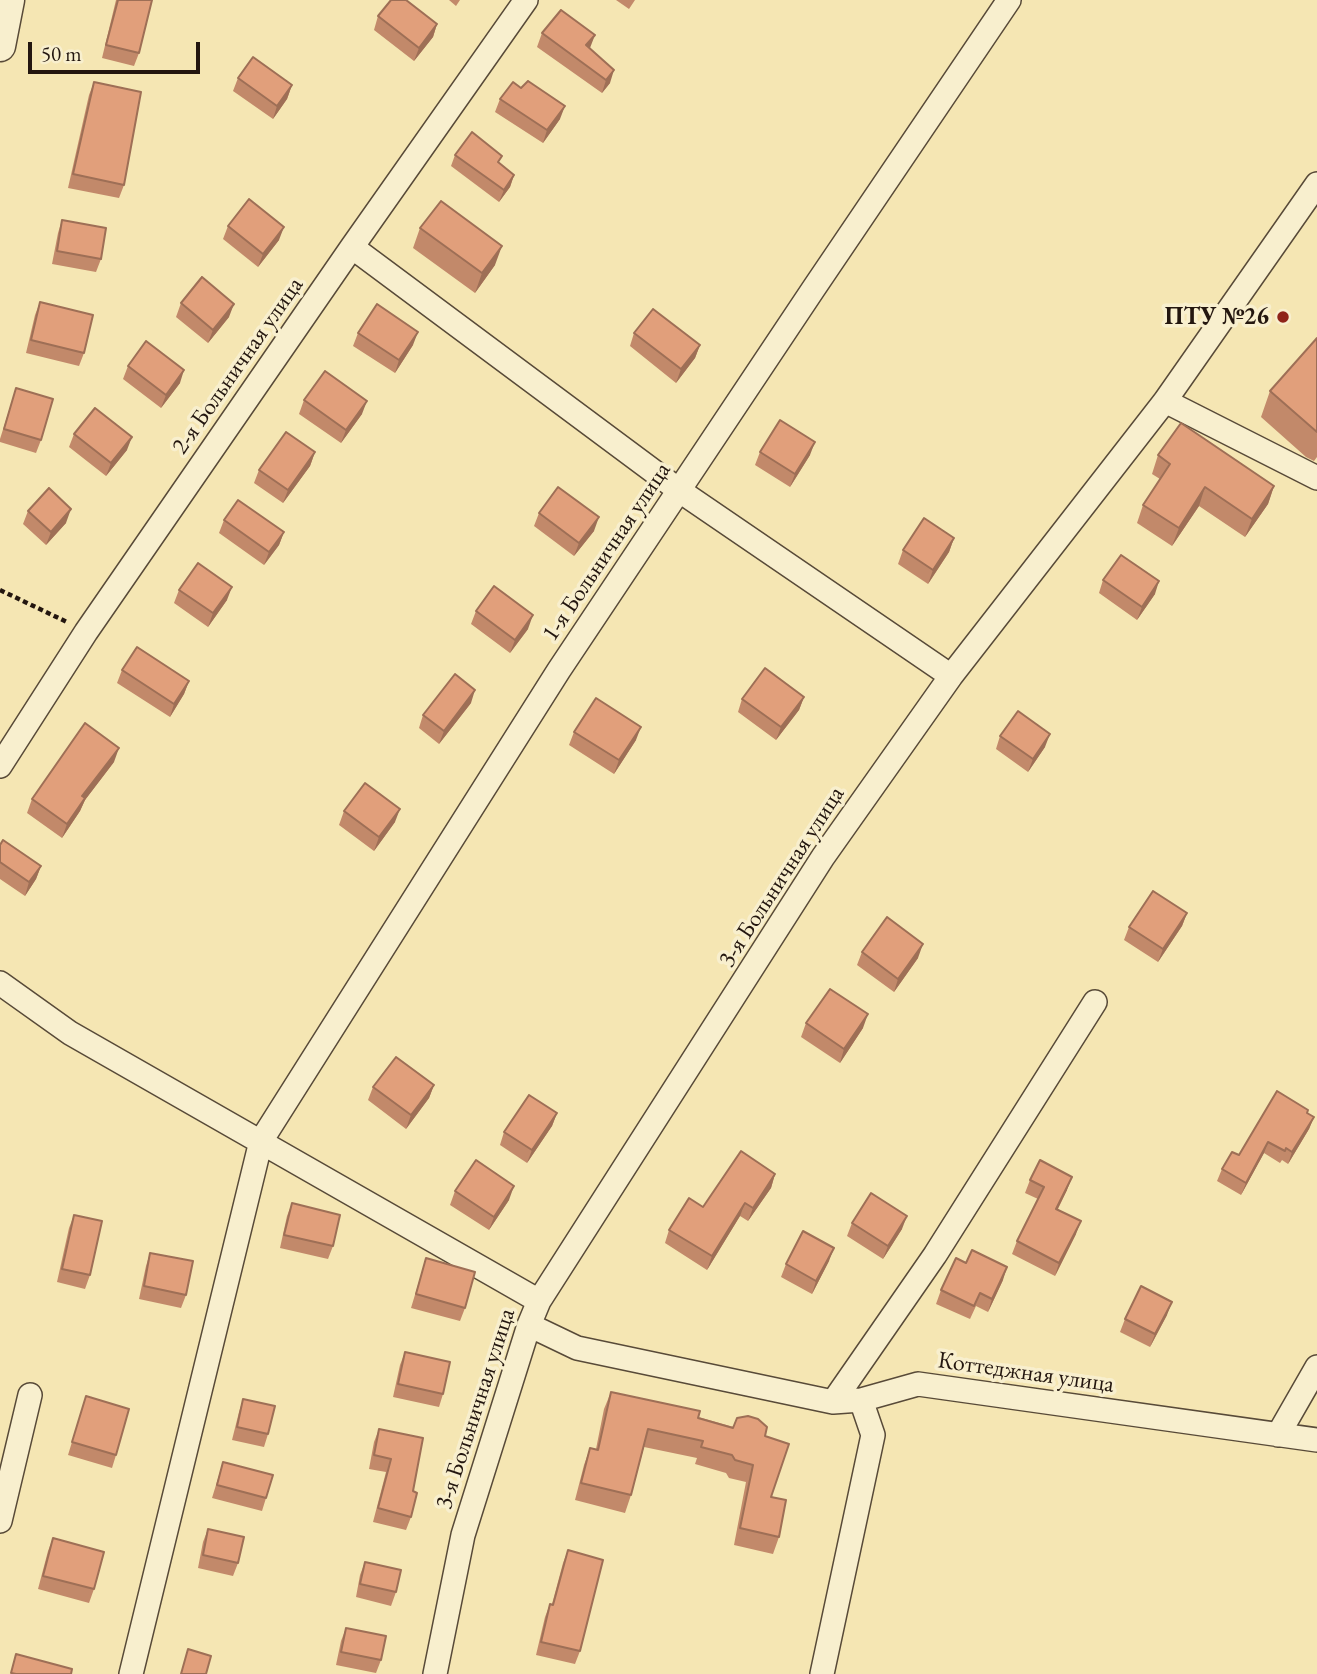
<!DOCTYPE html>
<meta charset="utf-8">
<style>
body{margin:0}
#map{position:relative;width:1317px;height:1674px;overflow:hidden;background:#f5e6b3;font-family:"EB Garamond",serif}
canvas{display:block}
.scale{position:absolute;left:28px;top:42px;width:172px;height:32px;box-sizing:border-box;border:4px solid #23160f;border-top:0;padding-left:9px;font-size:21px;line-height:24px;white-space:nowrap;color:#23160f;-webkit-text-stroke:5px #f8efce;paint-order:stroke}
</style>
<div id="map">
<canvas width="1317" height="1674"></canvas>
<div class="scale">50 m</div>
</div>
<script>
const ctx = document.querySelector('canvas').getContext('2d');
ctx.lineJoin = 'round';
const toPath = rows => new Path2D(rows.map(r => 'M' + r).join(''));
function strokePath(path, color, width, dash) { ctx.strokeStyle = color; ctx.lineWidth = width; ctx.lineCap = dash ? 'butt' : 'round'; ctx.setLineDash(dash || []); ctx.stroke(path); }
function fill(path, color) { ctx.fillStyle = color; ctx.fill(path, 'evenodd'); }
function label(font, color, halo, rows, align = 'center') {
  ctx.font = font + ' "EB Garamond",serif'; ctx.lineWidth = 7; ctx.setLineDash([]); ctx.textBaseline = 'middle'; ctx.strokeStyle = halo; ctx.fillStyle = color; for (const [text, x, y, turn = 0] of rows) {
    ctx.save(); ctx.translate(x, y); ctx.rotate((+turn || 0) * Math.PI / 180); ctx.textAlign = isNaN(turn) ? turn : align; if (halo) ctx.strokeText(text, 0, 0); ctx.fillText(text, 0, 0); ctx.restore();
  }
}
const minor = toPath([
 [352,247,680,491,951,676],
 [1165,401,1317,478],
 [0,766,86,632,352,247,526,0],
 [0,983,70,1033,539,1301],
 [529,1325,577,1348,833,1402,861,1400,918,1384,1317,1440],
 [833,1402,935,1255,1095,1002],
 [1278,1435,1317,1367],
 [0,1521,30,1395],
 [131,1674,261,1141,559,670,814,288,1009,0],
 [435,1674,463,1535,529,1325,539,1301,823,857,951,676,1165,401,1317,184],
 [822,1674,873,1435,861,1400]
]);
const tertiary = toPath([
 [0,46,9,0]
]);
strokePath(minor, '#584a38', 26);
strokePath(tertiary, '#584a38', 33);
strokePath(toPath([
 [0,590,69,623]
]), '#23160f', 4.5, [5, 3.5]);
strokePath(minor, '#f8efce', 23);
strokePath(tertiary, '#f8efce', 30);
fill(toPath([
 [116,0,152,0,139,53,134,66,102,58],
 [449,0,460,0,456,6],
 [616,0,635,0,629,9],
 [378,16,437,24,433,37,414,61,374,30],
 [542,33,590,48,610,83,602,93,537,47],
 [238,78,292,85,287,99,273,119,233,91],
 [94,82,124,185,119,198,68,188,89,95],
 [500,99,560,119,543,143,495,112],
 [455,155,500,163,514,175,510,187,499,202,451,166],
 [62,220,101,259,96,272,52,264,58,233],
 [228,226,279,240,258,267,223,239],
 [420,228,495,265,475,293,413,248],
 [40,302,84,353,79,366,26,353,35,315],
 [181,303,229,317,208,343,176,317],
 [358,333,413,345,395,373,353,346],
 [634,333,700,345,695,358,676,383,630,346],
 [1317,338,1317,457,1314,461,1306,457,1261,417,1270,391],
 [128,366,180,383,161,408,123,379],
 [16,388,41,440,36,453,0,442,0,439],
 [304,400,362,414,341,443,299,414],
 [74,434,127,450,106,476,69,447],
 [315,452,310,466,283,503,254,483,259,470],
 [760,452,810,455,790,487,755,465],
 [1158,455,1274,486,1268,504,1245,537,1199,506,1172,546,1137,523,1143,505,1160,479,1152,474],
 [28,511,66,523,46,545,23,524],
 [539,513,594,531,574,556,534,526],
 [224,520,284,532,279,545,264,565,219,533],
 [954,538,949,552,928,584,898,564,903,550],
 [1103,580,1155,594,1137,620,1099,593],
 [179,590,227,600,208,627,174,603],
 [476,611,528,629,510,653,471,624],
 [122,670,189,681,184,694,170,717,117,683],
 [804,697,799,710,776,740,738,712,742,699],
 [471,703,439,744,419,728,423,715],
 [574,732,636,740,614,774,569,745],
 [1000,736,1045,747,1028,772,996,749],
 [114,762,85,800,80,811,62,838,27,813,32,799],
 [344,811,395,822,374,851,339,825],
 [0,845,41,866,36,879,25,896,0,879],
 [1187,913,1182,926,1158,962,1124,940,1129,927],
 [862,952,918,958,894,992,857,965],
 [806,1023,863,1028,840,1063,801,1037],
 [434,1085,429,1098,406,1129,368,1100,373,1087],
 [557,1113,552,1126,527,1163,500,1145,504,1132],
 [1307,1113,1314,1117,1309,1129,1288,1164,1282,1160,1280,1163,1264,1153,1241,1195,1217,1181,1222,1169,1239,1155],
 [775,1174,771,1188,748,1221,740,1216,707,1270,665,1243,669,1230],
 [1030,1180,1067,1190,1058,1209,1076,1234,1055,1276,1012,1254,1017,1241,1038,1199,1025,1193],
 [455,1191,509,1200,489,1230,450,1205],
 [292,1203,333,1246,328,1259,280,1248,287,1216],
 [74,1215,90,1275,85,1289,57,1282,69,1228],
 [852,1223,902,1229,883,1259,847,1236],
 [150,1253,186,1295,181,1308,139,1299,146,1266],
 [426,1258,465,1308,460,1321,411,1308],
 [829,1261,812,1294,781,1277,786,1264],
 [1003,1280,988,1312,976,1306,970,1319,936,1304,941,1290],
 [1167,1315,1150,1347,1120,1332,1125,1319],
 [405,1352,443,1394,439,1407,393,1397,400,1365],
 [611,1392,765,1436,771,1497,779,1537,773,1554,734,1545,746,1482,729,1478,726,1473,695,1464,697,1458,644,1447,631,1495,625,1513,575,1500,584,1465,590,1448,596,1449,604,1409],
 [86,1396,116,1455,112,1468,68,1455],
 [243,1399,268,1434,264,1447,232,1440,239,1412],
 [379,1429,413,1491,411,1517,406,1530,373,1522,386,1472,369,1469,374,1442],
 [223,1462,266,1498,262,1511,212,1498],
 [208,1529,238,1563,233,1576,198,1568,203,1542],
 [53,1538,94,1589,89,1603,38,1589,48,1551],
 [568,1550,580,1651,575,1664,536,1655,545,1617,550,1604,552,1604,563,1563],
 [365,1562,396,1592,391,1606,356,1597,360,1575],
 [346,1628,381,1660,376,1673,336,1665,341,1641]
]), '#c2896a');
fill(toPath([
 [437,24,433,37,414,61,419,48],
 [595,35,590,48,586,45],
 [614,70,610,83,602,93,606,80],
 [292,85,287,99,273,119,277,106],
 [565,106,560,119,543,143,547,130],
 [514,175,510,187,499,202,504,190],
 [284,227,279,240,258,267,263,254],
 [502,246,495,265,475,293,482,273],
 [234,304,229,317,208,343,213,330],
 [418,332,413,345,395,373,399,360],
 [700,345,695,358,676,383,681,369],
 [184,370,180,383,161,408,166,395],
 [367,401,362,414,341,443,346,430],
 [132,437,127,450,106,476,111,463],
 [815,442,810,455,790,487,795,474],
 [315,452,310,466,283,503,288,490],
 [1274,486,1268,504,1245,537,1252,519],
 [1205,487,1199,506,1172,546,1179,528],
 [71,509,66,523,46,545,51,532],
 [599,517,594,531,574,556,579,543],
 [284,532,279,545,264,565,269,552],
 [954,538,949,552,928,584,933,570],
 [1159,581,1155,594,1137,620,1142,607],
 [232,587,227,600,208,627,213,613],
 [533,615,528,629,510,653,515,640],
 [189,681,184,694,170,717,174,704],
 [475,690,471,703,439,744,444,731],
 [804,697,799,710,776,740,781,727],
 [641,727,636,740,614,774,619,760],
 [1050,734,1045,747,1028,772,1033,759],
 [119,748,114,762,85,800,80,811,62,838,67,824,82,796],
 [400,809,395,822,374,851,379,837],
 [41,866,36,879,25,896,29,882],
 [1187,913,1182,926,1158,962,1163,949],
 [923,944,918,958,894,992,898,979],
 [868,1014,863,1028,840,1063,844,1049],
 [434,1085,429,1098,406,1129,411,1115],
 [557,1113,552,1126,527,1163,532,1150],
 [1314,1117,1309,1129,1288,1164,1292,1152],
 [1268,1142,1264,1153,1241,1195,1246,1183],
 [775,1174,771,1188,748,1221,753,1208],
 [1072,1177,1067,1190,1051,1222,1056,1209],
 [514,1186,509,1200,489,1230,494,1217],
 [745,1203,740,1216,707,1270,712,1256],
 [907,1216,902,1229,883,1259,888,1246],
 [1081,1221,1076,1234,1055,1276,1059,1263],
 [834,1248,829,1261,812,1294,816,1281],
 [1007,1267,1003,1280,988,1312,992,1299],
 [1172,1302,1167,1315,1150,1347,1155,1334]
]), '#9e6f56');
const building = toPath([
 [118,0,152,0,139,53,106,45,118,0],
 [391,0,406,0,437,24,419,48,378,16,391,0],
 [561,10,595,35,586,45,614,70,606,80,542,33,561,10],
 [253,57,292,85,277,106,238,78,253,57],
 [528,81,565,106,547,130,500,99,513,82,521,88,528,81],
 [94,82,141,92,124,185,73,174,94,82],
 [472,132,502,156,498,162,514,175,504,190,455,155,472,132],
 [249,199,284,227,263,254,228,226,249,199],
 [441,201,502,246,482,273,420,228,441,201],
 [62,220,106,228,101,259,57,251,62,220],
 [202,277,234,304,213,330,181,303,202,277],
 [40,302,93,315,84,353,31,340,40,302],
 [377,304,418,332,399,360,358,333,377,304],
 [653,309,700,345,681,369,634,333,653,309],
 [1317,338,1317,432,1270,391,1317,338],
 [146,341,184,370,166,395,128,366,146,341],
 [325,371,367,401,346,430,304,400,325,371],
 [16,388,53,399,41,440,4,429,16,388],
 [95,408,132,437,111,463,74,434,95,408],
 [780,420,815,442,795,474,760,452,780,420],
 [1181,423,1274,486,1252,519,1205,487,1179,528,1143,505,1170,464,1158,455,1181,423],
 [286,432,315,452,288,490,259,470,286,432],
 [558,487,599,517,579,543,539,513,558,487],
 [49,488,71,509,51,532,28,511,49,488],
 [238,500,284,532,269,552,224,520,238,500],
 [924,518,954,538,933,570,903,550,924,518],
 [1121,555,1159,581,1142,607,1103,580,1121,555],
 [198,563,232,587,213,613,179,590,198,563],
 [494,586,533,615,515,640,476,611,494,586],
 [137,647,189,681,174,704,122,670,137,647],
 [765,668,804,697,781,727,742,699,765,668],
 [455,674,475,690,444,731,423,715,455,674],
 [596,698,641,727,619,760,574,732,596,698],
 [1018,711,1050,734,1033,759,1000,736,1018,711],
 [85,723,119,748,82,796,85,798,67,824,32,799,85,723],
 [365,783,400,809,379,837,344,811,365,783],
 [3,840,41,866,29,882,0,862,0,845,3,840],
 [1153,891,1187,913,1163,949,1129,927,1153,891],
 [887,917,923,944,898,979,862,952,887,917],
 [830,989,868,1014,844,1049,806,1023,830,989],
 [396,1057,434,1085,411,1115,373,1087,396,1057],
 [1277,1091,1308,1110,1307,1113,1314,1117,1292,1152,1286,1148,1285,1151,1268,1142,1246,1183,1222,1169,1232,1152,1239,1155,1277,1091],
 [529,1095,557,1113,532,1150,504,1132,529,1095],
 [741,1151,775,1174,753,1208,745,1203,712,1256,669,1230,689,1198,703,1207,741,1151],
 [476,1160,514,1186,494,1217,455,1191,476,1160],
 [1040,1160,1072,1177,1056,1209,1081,1221,1059,1263,1017,1241,1044,1187,1030,1180,1040,1160],
 [871,1193,907,1216,888,1246,852,1223,871,1193],
 [292,1203,340,1215,333,1246,284,1235,292,1203],
 [74,1215,102,1221,90,1275,62,1269,74,1215],
 [803,1231,834,1248,816,1281,786,1264,803,1231],
 [972,1250,1007,1267,992,1299,980,1293,974,1306,941,1290,956,1258,966,1263,972,1250],
 [150,1253,193,1261,186,1295,144,1286,150,1253],
 [426,1258,475,1272,465,1308,416,1294,426,1258],
 [1141,1286,1172,1302,1155,1334,1125,1319,1141,1286],
 [405,1352,450,1362,443,1394,398,1384,405,1352],
 [611,1392,700,1411,698,1418,733,1428,737,1418,748,1416,758,1419,767,1427,765,1436,789,1444,771,1497,786,1500,779,1537,740,1528,753,1465,735,1460,732,1455,701,1447,703,1441,648,1429,631,1495,581,1483,590,1448,598,1450,611,1392],
 [86,1396,129,1409,116,1455,72,1442,86,1396],
 [243,1399,275,1406,268,1434,237,1427,243,1399],
 [379,1429,423,1438,413,1491,417,1493,411,1517,378,1508,391,1459,374,1455,379,1429],
 [223,1462,273,1475,266,1498,217,1485,223,1462],
 [208,1529,244,1537,238,1563,203,1555,208,1529],
 [53,1538,104,1552,94,1589,43,1576,53,1538],
 [568,1550,603,1560,580,1651,541,1642,550,1604,553,1605,568,1550],
 [365,1562,401,1570,396,1592,360,1584,365,1562],
 [346,1628,386,1636,381,1660,341,1652,346,1628],
 [188,1649,211,1656,206,1674,181,1674,188,1649],
 [16,1654,72,1669,71,1674,16,1674,11,1673,16,1654]
]);
fill(building, '#e19f7b');
strokePath(building, '#9e6f56', 2);
for (const [x, y, r, color] of [
 [1283,317,7,"#8f2418"]
]) { const dot = new Path2D(); dot.arc(x, y, r, 0, 2 * Math.PI); ctx.fillStyle = color; ctx.fill(dot); strokePath(dot, '#f8efce', 2.5); }
label('bold 24px', '#23160f', '#f8efce', [
 ["ПТУ №26",1269,317]
], 'right');
label('24px', '#23160f', '#f8efce', [
 ["2-я Больничная улица",238,366,-55],
 ["1-я Больничная улица",607,552,-56],
 ["3-я Больничная улица",782,877,-57],
 ["Коттеджная улица",1026,1373,8],
 ["3-я Больничная улица",476,1409,-72]
]);
</script>
